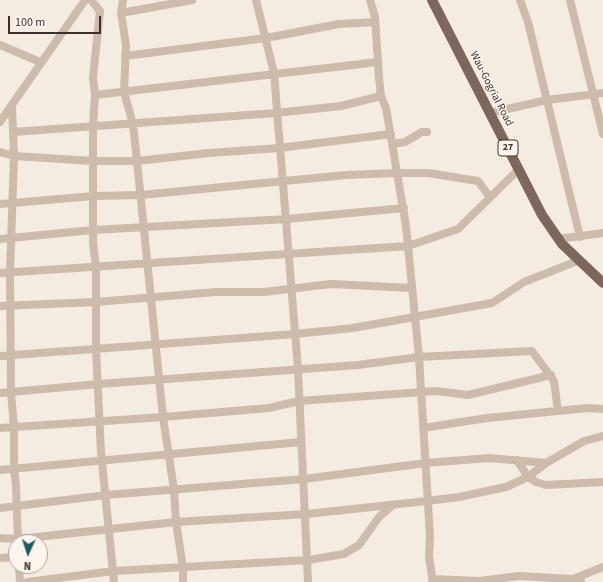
<!DOCTYPE html>
<style>
body{margin:0}
#map{position:relative;width:603px;height:582px;overflow:hidden;background:#f4ebe1;font-family:"Source Sans 3",sans-serif}
canvas{display:block}
.north{position:absolute;left:8px;top:534px;width:40px;height:40px;box-sizing:border-box;background:#fbf5ee;border:1px solid #aea6a0;border-radius:50%;rotate:183deg;font-size:11px;font-weight:700;line-height:16px;text-align:center;color:#3b302b}
.north::after{content:'';display:block;margin:auto;width:14px;height:18px;background:#1f5a5e;clip-path:polygon(50% 0,100% 100%,50% 72%,0 100%)}
.scale{position:absolute;left:8px;top:16px;width:93px;height:18px;box-sizing:border-box;border:2px solid #3b302b;border-top:0;padding-left:5px;font-size:12px;line-height:14px;white-space:nowrap;color:#3b302b;-webkit-text-stroke:3px #fbf5ee;paint-order:stroke}
</style>
<div id="map">
<canvas width="603" height="582"></canvas>
<div class="north">N</div>
<div class="scale">100 m</div>
</div>
<script>
const ctx = document.querySelector('canvas').getContext('2d');
ctx.lineJoin = 'round';
const toPath = rows => new Path2D(rows.map(r => 'M' + r).join(''));
function strokePath(path, color, width, dash) { ctx.strokeStyle = color; ctx.lineWidth = width; ctx.lineCap = dash ? 'butt' : 'round'; ctx.setLineDash(dash || []); ctx.stroke(path); }
function label(font, color, halo, rows, align = 'center') {
  ctx.font = font + ' "Source Sans 3",sans-serif'; ctx.lineWidth = 3; ctx.setLineDash([]); ctx.textBaseline = 'middle'; ctx.strokeStyle = halo; ctx.fillStyle = color; for (const [text, x, y, turn = 0] of rows) {
    ctx.save(); ctx.translate(x, y); ctx.rotate((+turn || 0) * Math.PI / 180); ctx.textAlign = isNaN(turn) ? turn : align; if (halo) ctx.strokeText(text, 0, 0); ctx.fillText(text, 0, 0); ctx.restore();
  }
}
strokePath(toPath([
 [91,0,100,11,93,77,95,95,93,126,93,243,96,267,96,349,101,452,114,582],
 [123,0,121,13,126,45,124,92,133,124,137,161,163,417,174,490,176,522,183,568,183,582],
 [256,0,274,73,298,369,308,582],
 [370,0,375,17,379,78,381,96,386,108,406,226,419,357,430,536,429,557,433,582],
 [520,0,528,22,580,237],
 [570,0,603,134],
 [121,13,192,0],
 [0,45,40,62],
 [125,56,266,38,339,24,375,22],
 [95,95,378,62],
 [12,106,14,156,10,272,11,393,14,427,14,469,16,486,18,542],
 [490,113,547,100,603,93],
 [0,122,85,0],
 [13,132,276,113,341,106,381,96],
 [392,144,405,142,422,132,427,132],
 [0,152,14,156,93,161,137,161,209,153,279,148,391,134],
 [0,204,94,196,141,195,346,175,398,173,428,173,478,181,489,196],
 [0,239,93,230,287,219,404,208],
 [558,239,603,233],
 [0,273,408,246,458,229,519,169],
 [0,306,96,302,216,292,264,292,331,284,411,288],
 [0,356,295,334,353,328,492,303,524,282,580,260],
 [0,393,99,384,358,365,419,357,532,351,554,381,558,411],
 [0,428,163,417,269,408,299,401,436,391,468,395,551,375],
 [423,428,487,418,587,408,603,409],
 [517,460,528,477,546,463],
 [0,470,301,442],
 [0,508,106,495,304,479,426,463,489,458,546,463,584,441,603,436],
 [0,538,18,539,176,522,307,514,427,501,459,497,506,487,528,477,536,482,546,485,603,482],
 [0,558,16,557],
 [19,566,20,582],
 [432,579,479,581,519,576,573,579,581,582],
 [573,579,603,567],
 [27,582,114,571,308,560,344,554,359,545,379,517,393,505]
]), '#cdbbac', 8);
strokePath(toPath([
 [432,0,542,215,562,244,603,283]
]), '#7d675c', 10);
for (const [x, y, w] of [
 [508,148,20]
]) { const box = new Path2D(); box.roundRect(x - w / 2, y - 8, w, 16, 3); ctx.fillStyle = '#fbf5ee'; ctx.fill(box); strokePath(box, '#3b302b', 1); }
label('bold 10px', '#3b302b', null, [
 ["27",508,148]
]);
label('11px', '#3b302b', '#fbf5ee', [
 ["Wau-Gogrial Road",491,89,63]
]);
</script>
